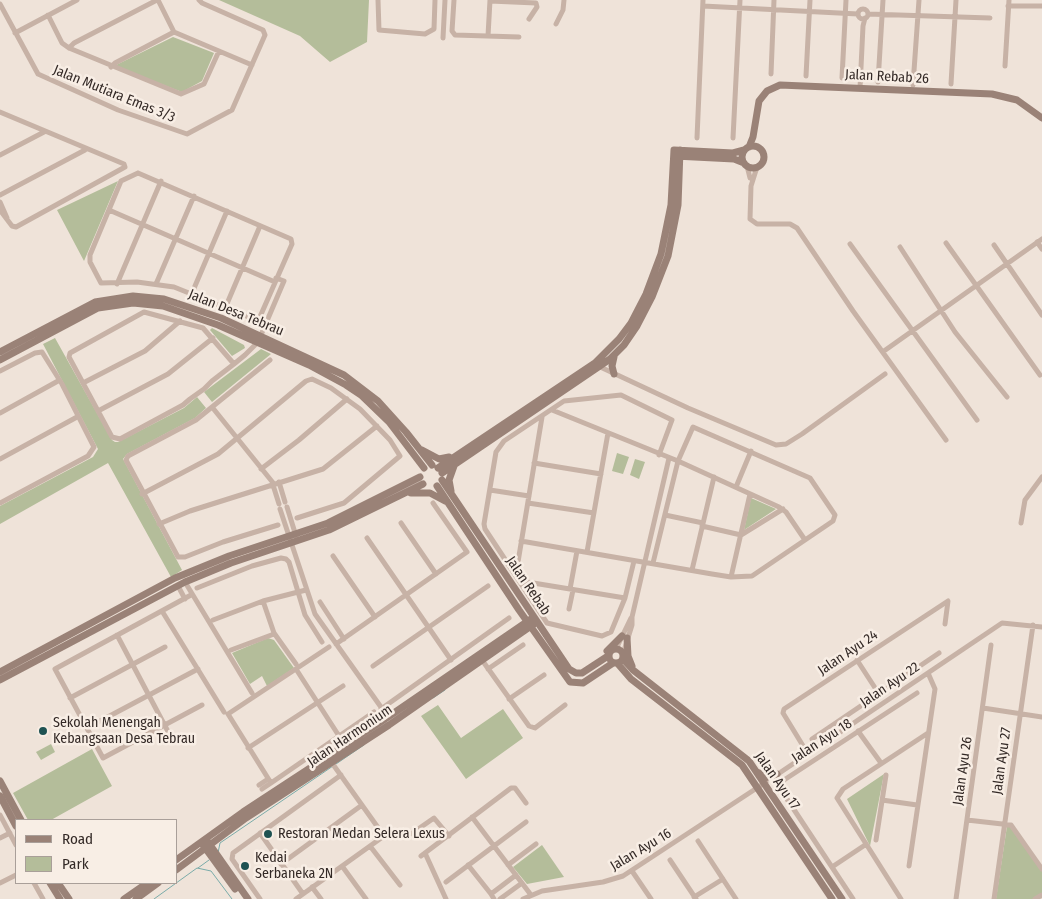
<!DOCTYPE html>
<style>
body{margin:0}
#map{position:relative;width:1042px;height:899px;overflow:hidden;background:#efe3d9;font-family:"Fira Sans Condensed",sans-serif}
canvas{display:block}
.legend{position:absolute;left:15px;top:819px;width:162px;height:65px;box-sizing:border-box;background:#f8eee5;border:1px solid #a99f99;margin:0;padding:6px 9px;list-style:none;font-size:15px;color:#332926}
.legend li{display:flex;align-items:center;gap:10px;height:25px}
.legend b{width:25px;border:1px solid #a99f99}
</style>
<div id="map">
<canvas width="1042" height="899"></canvas>
<ul class="legend">
<li><b style="height:6px;background:#9a8277"></b>Road</li>
<li><b style="height:14px;background:#b4bd9a"></b>Park</li>
</ul>
</div>
<script>
const ctx = document.querySelector('canvas').getContext('2d');
ctx.lineJoin = 'round';
function fill(path, color) { ctx.fillStyle = color; ctx.fill(path, 'evenodd'); }
const toPath = rows => new Path2D(rows.map(r => 'M' + r).join(''));
function strokePath(path, color, width, dash) { ctx.strokeStyle = color; ctx.lineWidth = width; ctx.lineCap = dash ? 'butt' : 'round'; ctx.setLineDash(dash || []); ctx.stroke(path); }
function label(font, color, halo, rows, align = 'center') {
  ctx.font = font + ' "Fira Sans Condensed",sans-serif'; ctx.lineWidth = 5; ctx.setLineDash([]); ctx.textBaseline = 'middle'; ctx.strokeStyle = halo; ctx.fillStyle = color; for (const [text, x, y, turn = 0] of rows) {
    ctx.save(); ctx.translate(x, y); ctx.rotate((+turn || 0) * Math.PI / 180); ctx.textAlign = isNaN(turn) ? turn : align; if (halo) ctx.strokeText(text, 0, 0); ctx.fillText(text, 0, 0); ctx.restore();
  }
}
fill(toPath([
 [219,0,369,0,367,42,330,62,300,36],
 [173,37,214,53,202,81,182,92,114,66],
 [118,181,115,188,84,261,57,210],
 [212,328,244,345,245,348,232,356,210,330],
 [55,338,112,440,115,442,118,442,184,408,197,397,206,408,195,418,127,454,123,459,182,570,171,577,108,463,0,524,0,506,93,457,98,449,43,344],
 [261,349,271,354,212,402,204,392],
 [617,453,629,457,623,474,612,471],
 [635,459,645,462,639,479,630,475],
 [751,498,776,509,744,530],
 [268,638,274,640,294,668,267,686,262,676,250,684,232,653],
 [438,705,461,738,503,709,523,738,466,779,421,716],
 [51,744,55,752,41,760,36,752],
 [92,749,112,786,51,820,28,820,13,793],
 [884,774,870,846,847,799],
 [1007,826,1010,826,1042,871,1042,893,1033,899,996,899],
 [542,845,564,877,527,884,513,867]
]), '#b4bd9a');
strokePath(toPath([
 [433,698,445,690],
 [336,764,364,745],
 [218,853,220,843,333,766],
 [198,868,209,860],
 [154,899,197,868,211,871,232,899]
]), '#7aaba9', 1);
strokePath(toPath([
 [158,0,174,32,252,65],
 [378,0,379,30,425,34,434,29,435,0],
 [454,0,452,31,455,35,519,37],
 [490,1,536,3,537,7,529,19],
 [0,4,38,74,118,110,187,134,232,110,265,35,263,30,202,3,199,0],
 [703,6,858,14],
 [1008,6,1042,6],
 '858 14a5 5 0 1 1 10 0a5 5 0 1 1-10 0Z',
 [868,14,990,18],
 [48,15,62,43,69,48,181,94,204,84,219,51],
 [556,24,563,10,564,0],
 [15,33,77,0],
 [488,36,490,0],
 [443,38,445,0],
 [69,48,74,43,157,0],
 [1005,66,1009,0],
 [111,67,115,63,174,32],
 [771,74,774,0],
 [806,76,810,0],
 [842,78,846,0],
 [878,82,883,0],
 [951,84,956,0],
 [913,85,919,0],
 [860,88,863,26,865,18],
 [0,112,124,164,125,167,16,227,12,226,0,210],
 [697,138,703,0],
 [733,138,740,0],
 [0,155,44,132],
 [747,166,750,178],
 [757,167,751,186,750,219,757,224,790,224,797,228,853,311,946,440],
 [138,173,291,239,292,244,259,319,256,320,174,287,137,282,101,283,90,262,90,255,121,181,138,173],
 [0,195,85,150],
 [0,202,7,218],
 [109,210,275,282],
 [1037,242,1042,249],
 [946,243,1040,375],
 [850,244,977,420],
 [994,245,1042,315],
 [900,247,955,332,1007,397],
 [117,284,161,181],
 [156,284,194,196],
 [192,293,227,211],
 [226,306,260,226],
 [884,351,1042,239],
 [270,360,196,420,128,456,126,460,178,557,185,557,223,542,278,525],
 [234,364,203,328,144,312,70,353,69,357,112,437,120,439,183,405,190,399,204,389,212,381,234,364,245,355,258,342,284,281,276,278],
 [596,365,688,408,776,445,786,444,802,434,885,374],
 [0,371,35,353,42,352,62,384,94,447,88,456,0,503],
 [83,383,145,351,180,321],
 [212,407,274,484],
 [552,410,678,461,779,507,786,512,805,540],
 [98,411,168,374,213,338],
 [0,413,58,381],
 [0,459,77,417],
 [534,463,601,474],
 [261,469,299,440,347,399],
 [279,482,285,502],
 [273,485,279,504],
 [736,487,751,451],
 [490,490,529,496],
 [142,494,218,454,306,381,312,379,331,388,360,409,390,440,400,456,344,503,297,518],
 [528,503,594,513],
 [287,507,296,536],
 [280,509,315,614,388,717],
 [665,515,703,523],
 [401,523,436,574],
 [1021,523,1025,500,1042,477],
 [159,524,190,511,323,469,377,426],
 [702,526,741,535,783,509],
 [367,538,451,660],
 [521,541,712,574,731,577,752,576,833,521,835,515,810,478,693,427,678,461,653,563],
 [587,552,608,433],
 [333,556,375,617],
 [634,561,625,598,611,632,602,636,547,623,485,529,484,524,496,452,504,441,564,401,621,395,672,420,659,455],
 [692,570,714,477],
 [516,574,542,417],
 [731,577,750,494],
 [521,581,625,598],
 [185,582,252,693],
 [178,586,185,599],
 [197,588,252,566,281,558,286,559,289,562,305,615,322,642],
 [570,589,577,551],
 [191,595,55,669,103,758,202,705],
 [263,601,274,633,296,664],
 [320,602,344,639],
 [569,609,573,590],
 [162,611,224,712],
 [213,620,263,601,306,590],
 [117,635,173,741],
 [336,644,467,552,433,503],
 [329,647,228,714,271,783,374,712],
 [616,649,631,618],
 [231,650,274,634],
 [623,654,632,625,632,617,669,458],
 [482,660,529,726,535,728,565,705],
 [857,660,879,694],
 [373,666,488,586],
 [296,669,339,736],
 [488,669,523,645],
 [70,698,165,647],
 [509,699,544,675],
 [983,708,1042,717],
 [381,709,509,618],
 [87,728,198,669],
 [858,731,881,763],
 [812,739,939,653],
 [248,748,343,686],
 [808,754,783,713,784,709,948,601,945,624],
 [775,776,1002,623,1042,627],
 [259,785,268,779],
 [262,789,271,783],
 [882,800,917,805],
 [0,815,16,845],
 [472,817,531,895],
 [967,820,1011,825,1042,869],
 [260,833,303,894],
 [411,834,434,818,449,836],
 [0,838,10,833],
 [876,840,886,775],
 [698,841,736,899],
 [370,846,400,885],
 [425,853,446,899],
 [421,856,511,788,515,788,526,803],
 [670,860,696,899],
 [281,864,362,805],
 [468,865,491,894],
 [508,865,536,844],
 [342,866,366,899],
 [909,866,935,689,928,673],
 [832,867,865,845],
 [632,871,651,899],
 [446,882,526,822],
 [0,883,16,875],
 [34,883,43,899],
 [312,887,321,899],
 [694,897,723,879],
 [260,899,232,859,233,853,341,775],
 [296,899,384,836,332,763],
 [494,899,491,894,516,875],
 [500,899,522,883],
 [523,899,542,891,603,882,623,876,766,782],
 [853,899,781,790,781,784,784,780,917,693],
 [901,899,837,798,843,789,928,733],
 [956,899,991,645],
 [994,899,1033,625],
 [1035,899,1042,895]
]), '#c7b2a6', 5);
strokePath(toPath([
 '742 157a11 11 0 1 1 22 0a11 11 0 1 1-22 0Z',
 [749,147,753,137,759,101,767,91,780,85,992,94,1017,100,1042,118],
 [675,156,734,159,744,163],
 [0,352,95,302,133,296,164,299,221,318,344,375,378,401,406,432,432,465],
 [0,360,98,308,133,303,163,306,218,325,309,365,346,385,361,395,389,422,424,468],
 [614,374,612,366,614,357],
 [422,450,439,459,449,457],
 [438,468,595,363,619,339,631,323,646,294,661,254,671,205,674,150,733,153,744,150],
 [442,473,610,359,624,345,637,326,652,297,668,256,678,205,680,150],
 [442,480,569,669,576,673,582,673,608,656],
 [437,486,519,610,570,682,583,683,613,663],
 [451,491,449,480,454,466],
 [411,493,430,493,445,501],
 [627,638,628,656,632,666],
 '609 656a7 7 0 1 1 14 0a7 7 0 1 1-14 0Z',
 [607,651,622,636],
 [623,659,633,670,749,761,842,899],
 [618,664,631,679,742,765,832,899],
 [0,672,175,578,229,556,328,523,420,477],
 [0,680,185,582,231,563,329,530,423,484],
 [759,773,765,778,777,774],
 [0,781,21,820],
 [0,796,16,826],
 [208,842,248,899],
 [203,845,235,889],
 [176,860,243,812,388,717,534,617],
 [176,870,246,818,389,725,537,622],
 [50,883,60,899],
 [58,883,69,899],
 [124,899,147,883],
 [136,899,158,883]
]), '#9a8277', 7);
for (const [x, y, r, color] of [
 [43,731,5,"#1e5252"],
 [268,834,5,"#1e5252"],
 [245,866,5,"#1e5252"]
]) { const dot = new Path2D(); dot.arc(x, y, r, 0, 2 * Math.PI); ctx.fillStyle = color; ctx.fill(dot); strokePath(dot, '#f8eee5', 2); }
label('14px', '#332926', '#f8eee5', [
 ["Jalan Rebab 26",887,77,3],
 ["Jalan Mutiara Emas 3/3",114,94,22],
 ["Jalan Desa Tebrau",236,313,22],
 ["Jalan Rebab",528,586,56],
 ["Jalan Ayu 24",848,653,-34],
 ["Jalan Ayu 22",890,685,-34],
 ["Jalan Harmonium",350,736,-34],
 ["Jalan Ayu 18",822,741,-33],
 ["Jalan Ayu 27",1002,761,-82],
 ["Jalan Ayu 26",963,771,-82],
 ["Jalan Ayu 17",777,781,55],
 ["Jalan Ayu 16",641,850,-31]
]);
label('14px', '#332926', '#f8eee5', [
 ["Sekolah Menengah",53,723],
 ["Kebangsaan Desa Tebrau",53,739],
 ["Restoran Medan Selera Lexus",278,834],
 ["Kedai",255,858],
 ["Serbaneka 2N",255,874]
], 'left');
</script>
